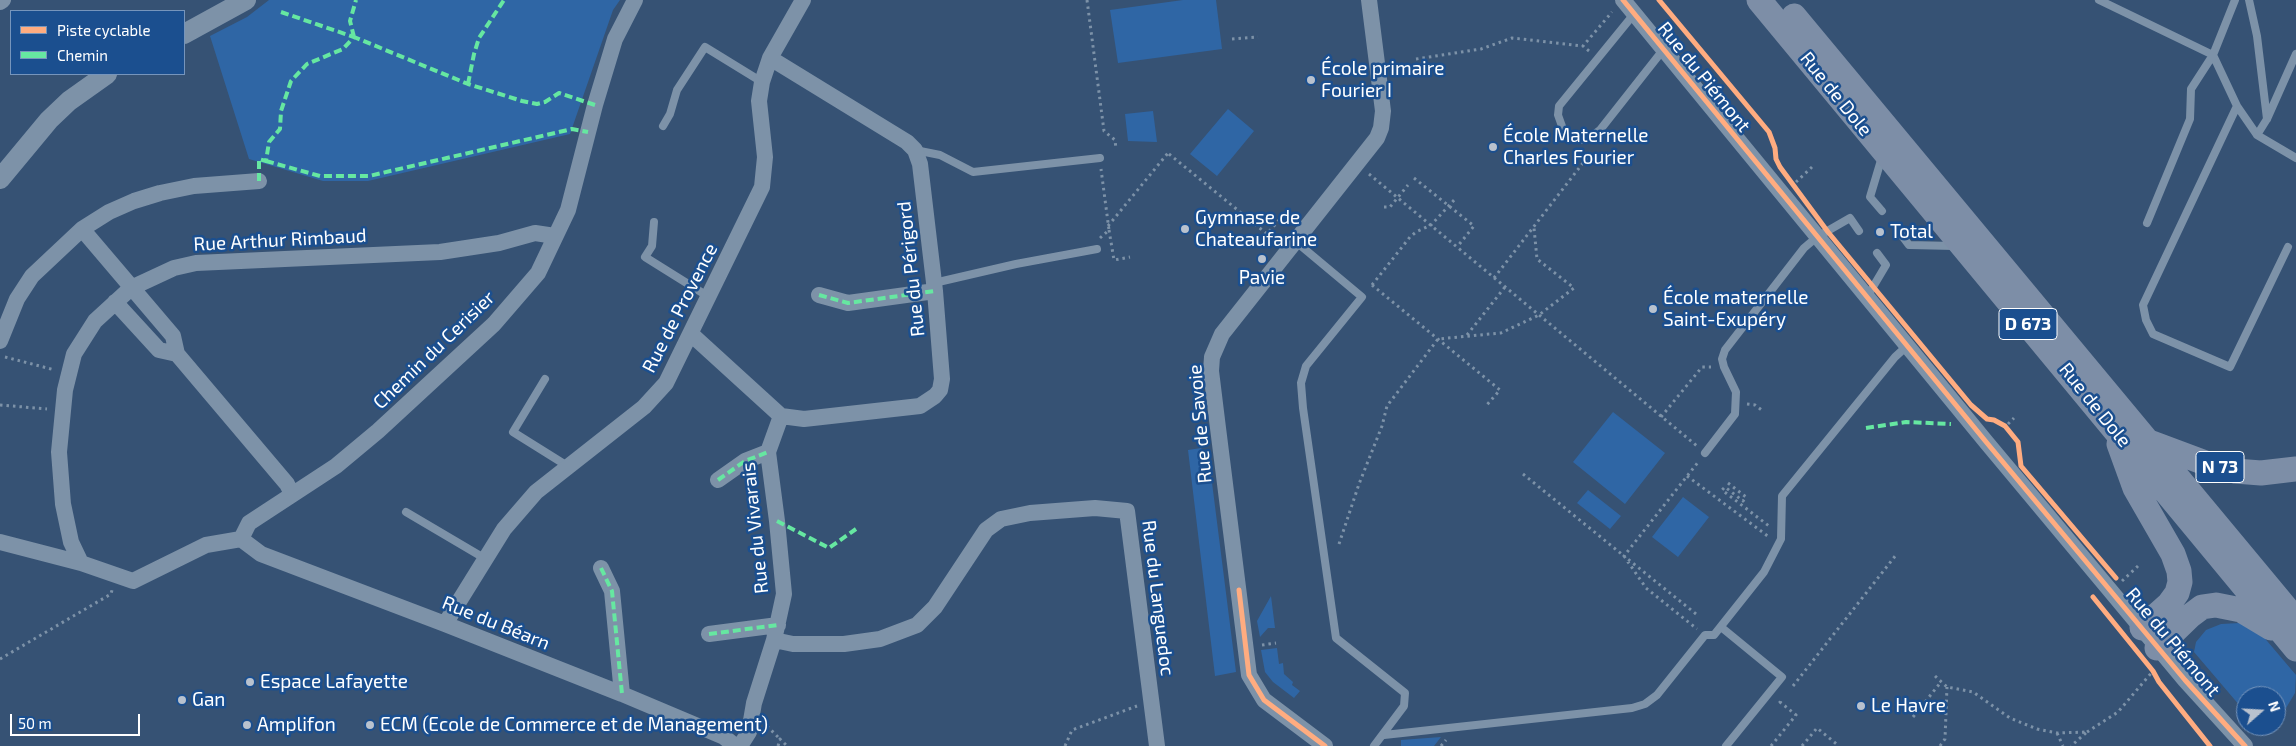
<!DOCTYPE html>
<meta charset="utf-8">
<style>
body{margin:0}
#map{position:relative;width:2296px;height:746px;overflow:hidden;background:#365274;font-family:"Exo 2",sans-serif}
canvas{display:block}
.legend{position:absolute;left:10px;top:10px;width:175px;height:65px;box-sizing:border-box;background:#1b4f8f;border:1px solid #7695bc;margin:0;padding:6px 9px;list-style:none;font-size:15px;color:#fff}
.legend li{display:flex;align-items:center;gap:10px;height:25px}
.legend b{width:25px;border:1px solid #7695bc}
.north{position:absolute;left:2236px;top:686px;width:50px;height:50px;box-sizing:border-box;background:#1b4f8f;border:1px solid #7695bc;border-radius:50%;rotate:71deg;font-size:14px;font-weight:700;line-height:20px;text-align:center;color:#fff}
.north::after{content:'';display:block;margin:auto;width:18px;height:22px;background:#b9c2ce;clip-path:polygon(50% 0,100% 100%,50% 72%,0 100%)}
.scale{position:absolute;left:10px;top:714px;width:130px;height:22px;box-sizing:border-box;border:2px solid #fff;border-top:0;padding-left:6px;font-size:15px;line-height:18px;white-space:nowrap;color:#fff;-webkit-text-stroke:4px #1b4f8f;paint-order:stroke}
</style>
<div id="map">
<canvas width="2296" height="746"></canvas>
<ul class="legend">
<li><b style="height:6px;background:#ffac80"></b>Piste cyclable</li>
<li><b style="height:6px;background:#66e7a1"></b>Chemin</li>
</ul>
<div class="north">N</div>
<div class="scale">50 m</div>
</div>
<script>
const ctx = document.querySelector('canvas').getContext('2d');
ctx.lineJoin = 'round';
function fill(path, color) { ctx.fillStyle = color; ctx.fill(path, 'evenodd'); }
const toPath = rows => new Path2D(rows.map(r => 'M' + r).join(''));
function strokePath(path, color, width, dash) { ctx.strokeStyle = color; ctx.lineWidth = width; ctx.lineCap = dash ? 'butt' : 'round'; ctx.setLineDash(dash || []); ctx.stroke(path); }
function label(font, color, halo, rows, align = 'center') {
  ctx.font = font + ' "Exo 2",sans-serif'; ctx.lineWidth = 5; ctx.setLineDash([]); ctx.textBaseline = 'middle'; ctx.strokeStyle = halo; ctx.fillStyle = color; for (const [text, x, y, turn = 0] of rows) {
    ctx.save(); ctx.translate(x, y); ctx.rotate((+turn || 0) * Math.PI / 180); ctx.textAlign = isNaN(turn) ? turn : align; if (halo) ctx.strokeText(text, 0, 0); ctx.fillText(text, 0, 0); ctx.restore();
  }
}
fill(toPath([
 [269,0,620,0,613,10,570,134,368,181,323,181,249,159,210,36,247,17],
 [1183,0,1216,0,1222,49,1118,63,1110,10],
 [1228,109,1254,131,1217,176,1190,154],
 [1153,111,1157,142,1128,141,1125,114],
 [1613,412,1665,453,1625,504,1573,462],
 [1201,448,1209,459,1236,672,1215,676,1188,450],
 [1588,490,1621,516,1610,529,1577,503],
 [1683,497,1709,517,1678,557,1652,537],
 [1271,596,1275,628,1268,628,1260,637,1257,621],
 [2240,623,2262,635,2296,675,2295,693,2283,713,2276,716,2276,696,2246,696,2246,713,2194,652,2196,642,2206,630,2221,624],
 [1277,648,1279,664,1283,663,1284,674,1293,682,1292,685,1300,691,1294,698,1273,682,1265,672,1261,650],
 [1441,737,1434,746,1401,746,1401,740]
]), '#2f66a5');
strokePath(toPath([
 [1087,0,1104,131,1115,140,1116,149],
 [1232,39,1258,37],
 [1589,51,1583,46,1612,12],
 [1416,59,1481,49,1512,38,1583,46],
 [1169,154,1267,234,1279,220,1286,226],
 [1369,174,1697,446],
 [1414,178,1474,226,1457,247],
 [1796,182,1812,167],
 [1384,207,1390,207,1408,185],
 [1108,226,1168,153],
 [1109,230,1114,260,1130,257],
 [1100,238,1109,230,1101,169],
 [1494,278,1593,150],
 [1372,285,1500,390,1485,407],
 [1372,285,1410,237,1416,232,1431,225,1456,198],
 [1467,335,1505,287],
 [5,357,55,370],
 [1747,404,1755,405,1763,411],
 [0,405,47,409],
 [1661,417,1702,367,1711,367],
 [2008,424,2014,418],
 [1523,474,1624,556,1646,588,1697,629],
 [1687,476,1769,537],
 [1728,483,1746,497,1743,501,1725,487,1722,490,1769,526],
 [1339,544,1359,484,1382,426,1387,406,1438,339,1501,333,1539,315,1574,288,1537,259,1534,228],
 [2122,581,2138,566],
 [1696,614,1624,556,1699,461],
 [1262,645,1276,643],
 [0,659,111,594,112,590],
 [1935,676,1947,687,1973,692,2010,718,2037,729,2057,733,2087,732,2071,746],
 [1793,686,1896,555],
 [1913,717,1941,682],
 [767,726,780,739],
 [2087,732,2118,712,2153,671],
 [2057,733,2063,746],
 [778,746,780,739,787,746],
 [1065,746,1072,730,1137,706],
 [1441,746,1446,740],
 [1771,746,1796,715,1780,702,1783,699],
 [1802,746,1817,728,1839,746],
 [1940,746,1945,739,1947,687]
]), '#7d92a8', 3, [2.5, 4]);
strokePath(toPath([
 [2099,0,2213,55,2237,106,2257,135,2296,158],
 [2249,0,2257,36,2267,119],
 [1634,14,1559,106,1558,115,1563,129,1572,139,1584,140,1592,136,1600,130,1663,50],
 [2237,106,2143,305,2146,320,2153,334,2230,367,2288,247],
 [663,126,670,114,677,90,705,47,762,82],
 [2257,135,2267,119,2296,54],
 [915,150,940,155,973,172,1100,158],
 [1882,211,1870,197,1882,157],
 [654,222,652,246,645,257,709,297],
 [2147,223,2190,119,2191,89,2213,55,2235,0],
 [1900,233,1909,245,1955,246],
 [1295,241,1362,297,1306,366,1301,383,1303,408,1336,638,1405,693,1404,706,1374,746],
 [934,283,1016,264,1097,249],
 [1867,297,1886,265,1877,253],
 [545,379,513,432,569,467],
 [1705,453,1735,414,1736,392,1724,367,1722,359,1725,350,1804,248,1817,237,1850,218,1859,231],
 [406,512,484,558],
 [1721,627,1782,677,1726,746],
 [1384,735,1632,708,1645,704,1657,695,1705,635,1714,635,1764,572,1781,539,1782,496,1895,357,1907,346]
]), '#7d92a8', 8);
strokePath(toPath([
 [1623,0,1987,443,2185,680,2245,746],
 [0,2,3,0],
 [770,58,907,142,915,150,920,164,935,291,942,379,940,390,935,396,920,406,804,419,781,416],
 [82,229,173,336,177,354,287,484,292,494],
 [819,295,848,303,935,291],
 [115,302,159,350,177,354],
 [691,334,781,416,768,452,777,521,784,594,774,640,754,703,749,732,740,746],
 [0,341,17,299,32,276,82,229,109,212,134,201,160,193,194,186,259,181],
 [718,480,745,461,768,452],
 [241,539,261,554,445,624,622,694,724,737,735,746],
 [0,542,81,563,133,581,206,545,241,539,249,523,336,466,378,431,494,324,538,273,568,210,595,105,615,39,635,0],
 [81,563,71,542,63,504,59,452,65,390,74,354,95,321,131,288,174,268,196,263,440,252,499,243,535,233,555,236],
 [601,568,612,591,622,694],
 [445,624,504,529,536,492,644,407,666,383,762,187,765,157,759,101,762,82,770,58,803,0],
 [709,634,778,625],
 [774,640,793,644,844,644,880,639,917,625,935,607,986,530,1001,519,1030,513,1095,508,1127,511,1157,746],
 [1325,746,1264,700,1249,675,1218,428,1211,371,1212,357,1222,334,1377,138,1381,128,1383,111,1369,0]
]), '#7d92a8', 16);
strokePath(toPath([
 [184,34,246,0],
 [0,179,49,120,69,101,107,74]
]), '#7d92a8', 20);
strokePath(toPath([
 [1759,0,2296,649],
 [1794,16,2296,620],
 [2149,442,2216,467,2235,471,2261,473,2296,469],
 [2119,444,2135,488,2173,554,2179,571,2180,582,2177,593,2169,604,2142,628],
 [2157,648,2190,616,2202,607,2216,605,2241,610,2271,628]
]), '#7d8ea7', 25);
strokePath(toPath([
 [281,12,354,37],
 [354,37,350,21,356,0],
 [468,84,474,54,479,38,504,0],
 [266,161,320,176,369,176,572,129,588,132],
 [259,181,259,159,266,161,269,142,280,129,281,111,291,81,307,64,343,49,354,37,468,84,522,101,537,104,545,102,559,93,595,105],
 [819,295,848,303,935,291],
 [1866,428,1906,422,1951,424],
 [718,480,745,461,768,452],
 [777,521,829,548,856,529],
 [601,568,612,591,622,694],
 [709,634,778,625]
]), '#66e7a1', 4, [8, 4]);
strokePath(toPath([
 [1623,0,1987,443,2185,680,2245,746],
 [1659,0,1769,132,1775,148,1776,159,1780,167,1828,232,1971,405,1987,419,1994,420,2005,426,2018,442,2021,466,2116,578],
 [1239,590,1249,675,1264,700,1325,746],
 [2093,597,2153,671,2159,682,2210,746]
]), '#ffac80', 5);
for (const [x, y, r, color] of [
 [1311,80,5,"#b9c2ce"],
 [1493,147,5,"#b9c2ce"],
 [1185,229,5,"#b9c2ce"],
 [1880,232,5,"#b9c2ce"],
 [1262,259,5,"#b9c2ce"],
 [1653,309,5,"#b9c2ce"],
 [250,682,5,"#b9c2ce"],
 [182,700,5,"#b9c2ce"],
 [1861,706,5,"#b9c2ce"],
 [247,725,5,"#b9c2ce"],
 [370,725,5,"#b9c2ce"]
]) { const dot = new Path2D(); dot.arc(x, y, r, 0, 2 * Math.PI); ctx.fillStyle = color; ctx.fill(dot); strokePath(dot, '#1b4f8f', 2); }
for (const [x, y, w] of [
 [2028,324,58],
 [2220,467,48]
]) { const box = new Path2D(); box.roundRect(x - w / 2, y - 15.5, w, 31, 4); ctx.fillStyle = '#1b4f8f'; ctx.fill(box); strokePath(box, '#fff', 1); }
label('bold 18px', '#fff', null, [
 ["D 673",2028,324],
 ["N 73",2220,467]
]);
label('19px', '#fff', '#1b4f8f', [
 ["École primaire",1321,69],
 ["Fourier I",1321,91],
 ["École Maternelle",1503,136],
 ["Charles Fourier",1503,158],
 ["Gymnase de",1195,218],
 ["Chateaufarine",1195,240],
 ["Total",1890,232],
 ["Pavie",1262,278,"center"],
 ["École maternelle",1663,298],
 ["Saint-Exupéry",1663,320],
 ["Espace Lafayette",260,682],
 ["Gan",192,700],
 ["Le Havre",1871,706],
 ["Amplifon",257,725],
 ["ECM (Ecole de Commerce et de Management)",380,725]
], 'left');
label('19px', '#fff', '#1b4f8f', [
 ["Rue du Piémont",1704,77,51],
 ["Rue de Dole",1836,94,51],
 ["Rue Arthur Rimbaud",280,240,-3],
 ["Rue du Périgord",911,269,-96],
 ["Rue de Provence",680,308,-63],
 ["Chemin du Cerisier",434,350,-44],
 ["Rue de Dole",2095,405,51],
 ["Rue de Savoie",1200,424,-95],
 ["Rue du Vivarais",755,528,-96],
 ["Rue du Languedoc",1158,598,83],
 ["Rue du Béarn",496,623,22],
 ["Rue du Piémont",2173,642,50]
]);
</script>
